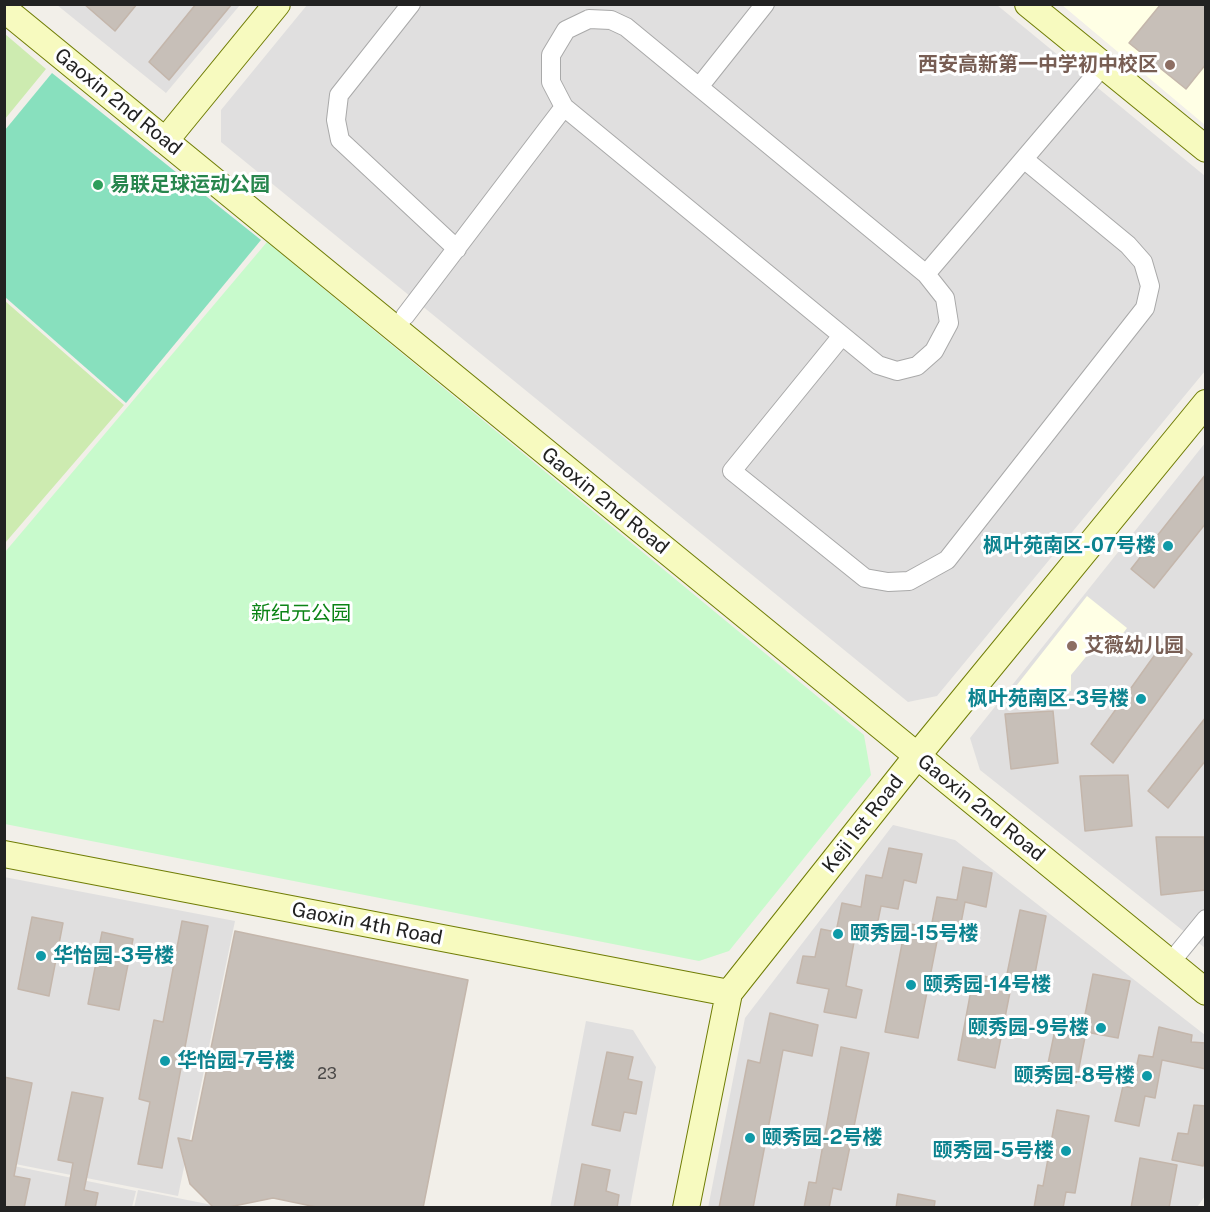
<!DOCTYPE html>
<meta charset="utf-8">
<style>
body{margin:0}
#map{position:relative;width:1210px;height:1212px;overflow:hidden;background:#f2efe9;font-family:"Public Sans",sans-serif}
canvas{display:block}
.frame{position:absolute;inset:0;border:6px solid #222;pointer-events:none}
</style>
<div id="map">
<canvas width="1210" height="1212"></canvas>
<div class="frame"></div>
</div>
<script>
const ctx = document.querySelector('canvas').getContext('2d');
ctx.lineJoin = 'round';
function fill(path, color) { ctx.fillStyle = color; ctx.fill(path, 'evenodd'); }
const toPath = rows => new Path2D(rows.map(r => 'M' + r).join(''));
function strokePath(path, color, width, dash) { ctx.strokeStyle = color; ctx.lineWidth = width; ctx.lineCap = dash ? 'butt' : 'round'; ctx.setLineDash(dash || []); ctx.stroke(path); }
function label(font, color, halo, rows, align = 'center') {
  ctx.font = font + ' "Public Sans","Noto Sans SC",sans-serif'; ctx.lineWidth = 6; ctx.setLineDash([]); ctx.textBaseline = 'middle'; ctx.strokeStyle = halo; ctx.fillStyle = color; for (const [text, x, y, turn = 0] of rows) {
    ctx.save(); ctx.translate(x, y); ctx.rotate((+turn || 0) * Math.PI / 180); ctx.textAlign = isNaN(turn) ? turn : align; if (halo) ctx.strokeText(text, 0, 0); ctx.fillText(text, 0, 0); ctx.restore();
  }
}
fill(toPath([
 [57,5,240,5,166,93],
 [307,5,997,5,1205,176,1205,371,937,696,908,702,221,142,221,110],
 [1205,443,1205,948,980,770,970,738],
 [893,825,955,840,1205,1035,1205,1196,1197,1207,708,1208,745,1018],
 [4,877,235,921,178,1196,5,1162],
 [586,1021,633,1030,656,1067,630,1207,550,1208],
 [4,1164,136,1191,132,1207,5,1207],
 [138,1190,222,1207,134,1208]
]), '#e0dfdf');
fill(toPath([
 [1062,5,1205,5,1205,125],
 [1087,596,1127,628,1111,650,1099,641,1071,675,1071,691,1009,695]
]), '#ffffe5');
fill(toPath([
 [5,34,46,69,5,119],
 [5,301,124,405,5,543]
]), '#cdebb0');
fill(toPath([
 [267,242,864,735,871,775,729,951,699,961,5,824,5,552]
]), '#c8facc');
fill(toPath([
 [52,73,261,240,126,403,5,297,5,130]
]), '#88e0be');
const building = toPath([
 [84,4,137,4,115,31,84,4],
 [196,4,232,4,169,80,149,62,196,4],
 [1161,4,1206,4,1206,64,1186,89,1129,43,1161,4],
 [1206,474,1206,523,1154,588,1131,569,1206,474],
 [1169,635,1192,654,1113,763,1091,744,1169,635],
 [1053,711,1058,763,1011,769,1005,714,1053,711],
 [1206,717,1206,760,1168,808,1148,791,1206,717],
 [1128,775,1132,826,1085,831,1080,776,1128,775],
 [1156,837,1204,837,1206,890,1161,895,1156,837],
 [889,848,922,854,916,883,904,880,898,909,881,906,875,935,856,931,846,986,862,990,856,1018,824,1012,829,989,797,983,803,956,815,957,821,929,836,932,842,903,861,907,866,875,882,878,889,848],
 [963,867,992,873,986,907,965,902,958,939,938,936,918,1038,885,1032,906,923,931,928,937,897,957,900,963,867],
 [1020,910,1046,916,1033,984,1006,979,1020,910],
 [32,917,63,923,49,996,18,989,32,917],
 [182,921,208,926,162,1168,138,1164,150,1102,139,1099,154,1020,163,1022,182,921],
 [235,931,468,980,423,1208,321,1208,273,1198,224,1208,214,1208,190,1184,178,1138,192,1141,235,931],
 [102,932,133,939,119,1010,88,1004,102,932],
 [974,974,1012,982,995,1068,958,1060,974,974],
 [1093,974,1130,981,1118,1038,1086,1032,1076,1083,1045,1078,1056,1025,1082,1030,1093,974],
 [770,1013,818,1025,812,1056,783,1050,753,1208,719,1208,748,1060,760,1063,770,1013],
 [1159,1027,1192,1035,1191,1042,1206,1043,1206,1069,1162,1060,1155,1098,1145,1096,1139,1126,1115,1121,1123,1086,1132,1088,1139,1055,1153,1057,1159,1027],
 [841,1047,869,1053,841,1190,833,1188,829,1208,804,1208,809,1182,816,1183,841,1047],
 [607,1052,633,1057,628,1079,642,1082,636,1114,624,1112,620,1131,592,1125,607,1052],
 [4,1077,32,1083,14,1176,30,1179,24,1208,4,1208,4,1077],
 [72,1092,103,1098,84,1190,98,1193,95,1208,65,1208,73,1163,58,1160,72,1092],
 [1194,1105,1206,1106,1206,1155,1203,1166,1172,1160,1178,1133,1188,1134,1194,1105],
 [1057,1110,1089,1116,1075,1193,1066,1192,1063,1208,1034,1208,1038,1185,1043,1186,1057,1110],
 [1140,1158,1177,1165,1169,1208,1131,1208,1140,1158],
 [582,1164,610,1170,606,1191,619,1195,617,1208,574,1208,582,1164],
 [898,1194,935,1201,934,1208,896,1208,898,1194]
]);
fill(building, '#c7bfb8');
strokePath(building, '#c4b6ab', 1.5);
const street = toPath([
 [411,4,339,95,336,120,340,140,457,249],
 [589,19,611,20,626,27,926,274,945,298,949,323,934,351,917,366,897,371,878,365,564,107,551,82,551,55,566,30,589,19],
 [699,87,765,4],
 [926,274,1103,66],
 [405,316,564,107],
 [841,337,732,471,865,578,888,582,909,581,947,560,1145,308,1150,286,1143,262,1128,245,1025,160],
 [1170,963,1206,919]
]);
const secondary = toPath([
 [1028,4,1206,149],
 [4,9,1206,992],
 [165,141,277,4],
 [4,854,729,993],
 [686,1208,729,993,917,756,1206,403]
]);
strokePath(street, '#a9a9a9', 20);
strokePath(secondary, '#707d05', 28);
strokePath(street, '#fff', 18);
strokePath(secondary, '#f7fabf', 26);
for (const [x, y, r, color] of [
 [1170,65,6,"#8d6e63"],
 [98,185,6,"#2e9e5b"],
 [1168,546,6,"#0f9aa8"],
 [1072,646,6,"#8d6e63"],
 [1141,699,6,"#0f9aa8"],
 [838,934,6,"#0f9aa8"],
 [41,956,6,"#0f9aa8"],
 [911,985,6,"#0f9aa8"],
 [1101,1028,6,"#0f9aa8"],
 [165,1061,6,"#0f9aa8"],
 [1147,1076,6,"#0f9aa8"],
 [750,1138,6,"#0f9aa8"],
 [1066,1151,6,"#0f9aa8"]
]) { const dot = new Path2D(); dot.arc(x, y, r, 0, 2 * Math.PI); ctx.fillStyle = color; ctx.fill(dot); strokePath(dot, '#fff', 2); }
label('16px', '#4b4948', null, [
 ["23",327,1074]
]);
label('bold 20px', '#785e54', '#fff', [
 ["西安高新第一中学初中校区",1158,65],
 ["艾薇幼儿园",1084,646,"left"]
], 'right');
label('20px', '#222', '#fff', [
 ["Gaoxin 2nd Road",118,102,39],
 ["Gaoxin 2nd Road",605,501,39],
 ["Gaoxin 2nd Road",981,808,39],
 ["Keji 1st Road",863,824,-52],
 ["Gaoxin 4th Road",367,924,11]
]);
label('bold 20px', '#27864d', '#fff', [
 ["易联足球运动公园",110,185]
], 'left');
label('bold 20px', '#0d838f', '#fff', [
 ["枫叶苑南区-07号楼",1156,546],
 ["枫叶苑南区-3号楼",1129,699],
 ["颐秀园-15号楼",850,934,"left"],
 ["华怡园-3号楼",53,956,"left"],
 ["颐秀园-14号楼",923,985,"left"],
 ["颐秀园-9号楼",1089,1028],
 ["华怡园-7号楼",177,1061,"left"],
 ["颐秀园-8号楼",1135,1076],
 ["颐秀园-2号楼",762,1138,"left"],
 ["颐秀园-5号楼",1054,1151]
], 'right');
label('20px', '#0c8416', '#fff', [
 ["新纪元公园",301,614]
]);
</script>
